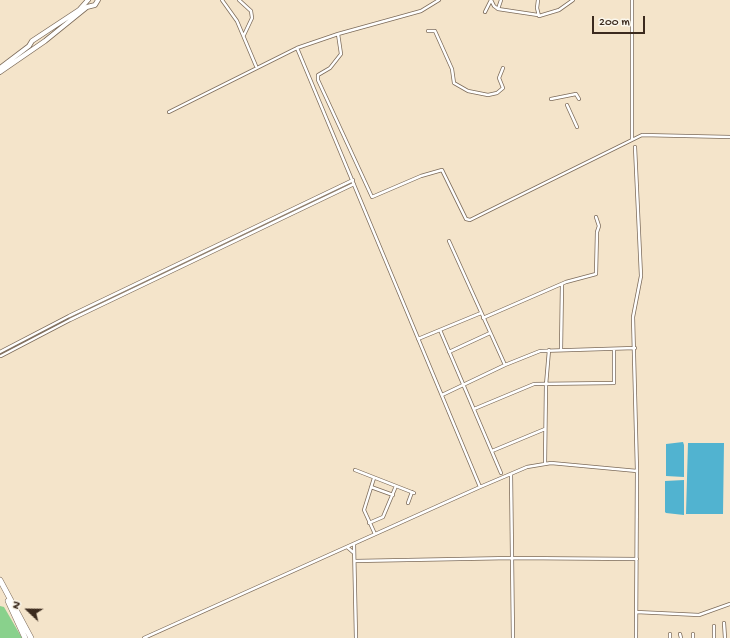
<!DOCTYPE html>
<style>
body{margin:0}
#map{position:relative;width:730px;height:638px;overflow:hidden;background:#f4e4ca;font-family:"Gochi Hand",sans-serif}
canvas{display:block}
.north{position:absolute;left:8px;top:590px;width:40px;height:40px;-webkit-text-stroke:3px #fbf7ec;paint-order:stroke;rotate:292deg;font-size:11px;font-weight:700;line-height:16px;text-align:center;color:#3b2a1e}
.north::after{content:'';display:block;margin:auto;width:14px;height:18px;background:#3b2a1e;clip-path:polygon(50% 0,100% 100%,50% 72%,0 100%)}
.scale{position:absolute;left:592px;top:16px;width:53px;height:18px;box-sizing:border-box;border:2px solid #3b2a1e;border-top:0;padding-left:5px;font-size:12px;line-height:14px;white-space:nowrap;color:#3b2a1e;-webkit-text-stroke:3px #fbf7ec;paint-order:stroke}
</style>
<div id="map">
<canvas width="730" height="638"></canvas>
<div class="north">N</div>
<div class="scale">200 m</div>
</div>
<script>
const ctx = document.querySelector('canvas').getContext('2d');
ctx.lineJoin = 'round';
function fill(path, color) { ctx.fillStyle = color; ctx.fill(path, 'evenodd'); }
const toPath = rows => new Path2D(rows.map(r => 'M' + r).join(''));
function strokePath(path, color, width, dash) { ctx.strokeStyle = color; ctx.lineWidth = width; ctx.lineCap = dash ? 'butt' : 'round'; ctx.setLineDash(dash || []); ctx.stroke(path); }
fill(toPath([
 [0,606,4,607,22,638,0,638]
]), '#89d18c');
fill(toPath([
 [683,442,684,445,684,477,666,476,666,444],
 [688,443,724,443,723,514,686,514],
 [684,480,684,515,666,513,665,512,665,481]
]), '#51b3d0');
const minor = toPath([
 [222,0,237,21,256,66],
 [239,0,251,11,252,18,244,35],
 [491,0,494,6,498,9,538,15],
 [538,0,537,8,539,16,559,10,573,0],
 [498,9,501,0],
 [485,12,491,0],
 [428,31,435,31,452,69,454,83,468,91,488,95,497,93,503,88,499,78,503,68],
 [338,34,341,54,330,68,318,75,318,80,372,197,421,176,442,170,466,219,470,220,642,135,730,137],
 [297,48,480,487],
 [551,99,576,94,579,99],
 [567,105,577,127],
 [169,112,297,48,338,34,421,11,439,0],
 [632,139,632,0],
 [635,147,641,276,633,317,637,471],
 [449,241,505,365],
 [483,318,566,282,596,274,597,232,599,226,596,217],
 [440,330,501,473],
 [418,339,481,313],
 [561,350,562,284],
 [0,352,69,316,353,180],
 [449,352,490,333],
 [1,356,70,320,354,184],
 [442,395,505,365,540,351,635,348],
 [474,409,534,384,614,383,614,349],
 [492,451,545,429],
 [545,463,546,385,549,350],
 [355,470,414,493],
 [511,474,513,638],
 [374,478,364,510,375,534],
 [371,487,393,495],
 [408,503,412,492],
 [369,523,383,517,396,486],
 [354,544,356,638],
 [347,547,354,553],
 [355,561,512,558,637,559],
 [636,612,699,615,730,604],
 [724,623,725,638],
 [670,634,670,638],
 [680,634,681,638],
 [693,634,693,638],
 [144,638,480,487,527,467,551,463,637,471,636,638],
 [714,638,714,626]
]);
const major = toPath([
 [0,68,29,46,32,41,79,10,88,0],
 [0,72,45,41,87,7,95,5,98,0]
]);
const highway = toPath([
 [0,580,31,638],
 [8,601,25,638]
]);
strokePath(minor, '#7c6b5a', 4);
strokePath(major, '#7c6b5a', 5.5);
strokePath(highway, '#7c6b5a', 6);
strokePath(minor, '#fff', 2.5);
strokePath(major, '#fff', 4);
strokePath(highway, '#fff', 5);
</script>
